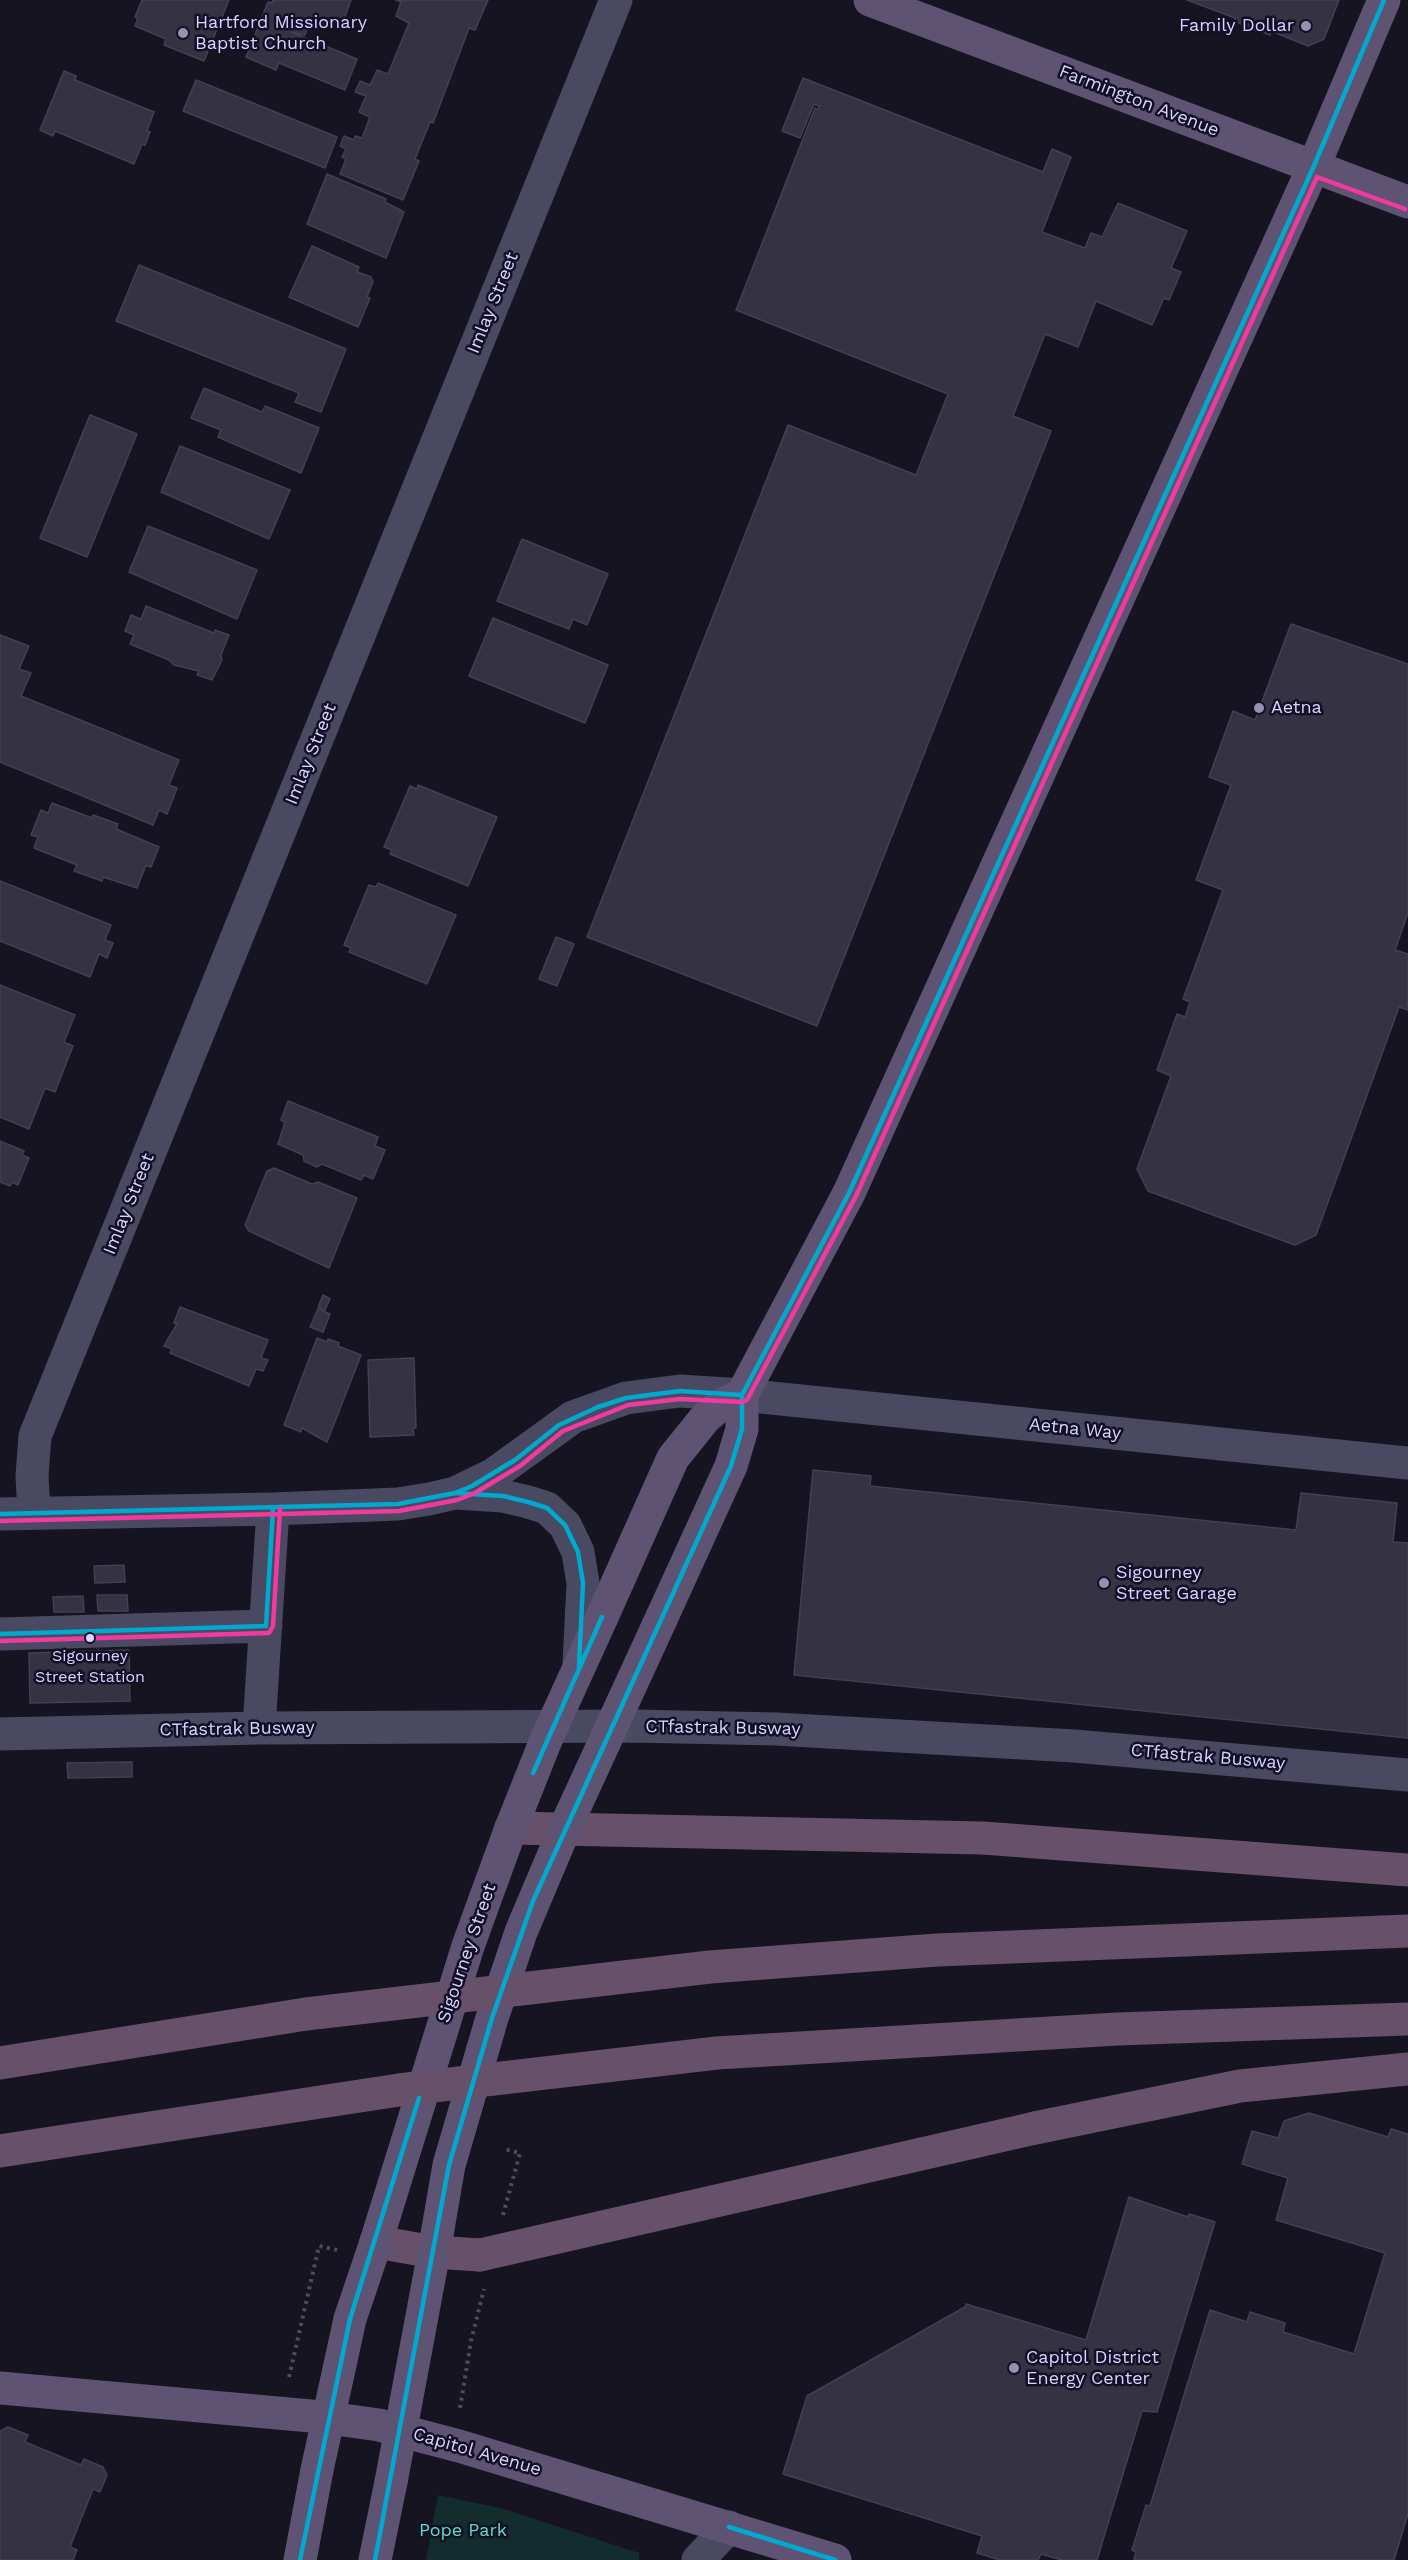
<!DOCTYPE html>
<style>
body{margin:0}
canvas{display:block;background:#161421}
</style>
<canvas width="1408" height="2560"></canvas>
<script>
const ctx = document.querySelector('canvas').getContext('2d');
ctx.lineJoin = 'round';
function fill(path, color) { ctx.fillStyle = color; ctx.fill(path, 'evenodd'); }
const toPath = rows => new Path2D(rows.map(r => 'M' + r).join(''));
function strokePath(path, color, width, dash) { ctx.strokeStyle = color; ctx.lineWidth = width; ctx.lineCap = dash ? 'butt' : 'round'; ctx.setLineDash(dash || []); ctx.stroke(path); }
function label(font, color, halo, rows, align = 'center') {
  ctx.font = font + ' "Work Sans",sans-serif'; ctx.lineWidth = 5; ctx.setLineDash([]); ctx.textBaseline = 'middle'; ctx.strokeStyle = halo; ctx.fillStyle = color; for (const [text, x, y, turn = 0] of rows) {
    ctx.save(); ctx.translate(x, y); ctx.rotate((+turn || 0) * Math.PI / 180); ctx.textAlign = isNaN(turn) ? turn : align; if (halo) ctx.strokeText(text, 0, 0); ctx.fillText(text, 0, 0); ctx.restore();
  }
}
fill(toPath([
 [438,2495,504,2509,639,2553,639,2560,426,2560]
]), '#132c2d');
const building = toPath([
 [142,0,229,0,204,61,164,45,166,39,135,26,138,18,135,17,142,0],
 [273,0,351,0,343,22,330,16,326,25,311,19,305,35,291,32,357,59,345,90,279,63,276,70,246,57,268,2,272,3,273,0],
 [396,0,488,0,475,30,469,28,433,123,430,122,415,159,419,161,403,200,340,174,346,159,342,157,346,149,340,146,344,136,354,140,355,136,362,138,370,117,359,112,366,96,355,92,360,81,370,85,377,70,388,74,409,23,396,16,401,2,396,0],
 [1187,0,1339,0,1324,39,1308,46,1271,31,1270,35,1234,21,1235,18,1187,0],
 [64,71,76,76,75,80,154,112,147,131,150,132,145,145,142,144,134,164,55,131,53,136,40,130,64,71],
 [803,78,1043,172,1052,149,1071,157,1042,232,1085,248,1091,233,1102,237,1118,203,1187,231,1171,268,1181,272,1169,300,1164,298,1152,325,1096,301,1078,347,1045,334,1013,416,1051,431,817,1026,587,937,788,425,916,475,948,394,736,310,815,108,818,110,819,106,814,104,800,138,782,131,803,78],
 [196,80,337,137,325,168,183,111,196,80],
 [327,174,386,199,385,202,404,212,386,258,307,224,327,174],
 [312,246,359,267,357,272,371,277,373,282,367,297,370,298,358,327,289,297,312,246],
 [139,265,346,349,321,412,295,402,299,393,116,321,139,265],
 [204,388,262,412,265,406,319,428,301,473,218,437,221,430,191,418,204,388],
 [90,415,137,434,87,557,40,538,90,415],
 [180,446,290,490,269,539,161,492,180,446],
 [148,526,257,570,237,619,129,572,148,526],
 [522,539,608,574,587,625,573,619,569,629,497,601,522,539],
 [146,606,214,633,215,630,229,635,221,655,222,660,212,680,197,675,199,671,174,665,169,660,130,644,134,635,125,631,131,615,141,619,146,606],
 [493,618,608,665,585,723,469,676,493,618],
 [1291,624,1408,664,1408,913,1395,950,1408,954,1408,1010,1399,1007,1316,1235,1295,1245,1148,1191,1137,1169,1171,1076,1157,1070,1177,1014,1185,1017,1190,1002,1183,999,1223,890,1196,880,1231,785,1209,777,1233,711,1255,720,1291,624],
 [0,635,29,646,19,669,31,673,21,696,179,760,169,785,177,788,167,814,159,810,153,825,0,762,0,635],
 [418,785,497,817,468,886,390,854,392,850,384,847,410,786,417,789,418,785],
 [52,803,92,818,93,815,118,824,116,829,159,847,151,867,146,865,137,888,103,877,102,881,74,871,77,865,34,848,38,837,31,835,41,810,48,813,52,803],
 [0,881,111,925,105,940,113,943,107,958,99,954,90,977,0,941,0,881],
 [378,883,456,915,427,984,349,952,351,948,344,945,369,885,376,887,378,883],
 [556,937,574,944,557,986,539,979,556,937],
 [0,985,75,1015,64,1042,73,1046,55,1092,45,1088,29,1129,0,1117,0,985],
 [288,1101,378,1137,375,1146,385,1150,373,1179,364,1175,361,1180,322,1164,317,1167,304,1161,303,1155,278,1144,285,1122,281,1120,288,1101],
 [0,1141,24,1151,22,1155,29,1158,18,1185,12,1182,10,1186,0,1182,0,1141],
 [274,1168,312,1184,318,1182,357,1198,329,1268,249,1231,245,1225,267,1171,274,1168],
 [323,1295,330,1299,325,1310,318,1307,323,1295],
 [180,1307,268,1340,261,1358,268,1360,263,1371,256,1369,249,1386,170,1353,172,1349,164,1346,177,1324,174,1323,180,1307],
 [318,1309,330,1314,323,1332,310,1327,318,1309],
 [317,1338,327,1342,328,1339,339,1343,338,1346,361,1355,327,1442,302,1428,301,1432,284,1425,317,1338],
 [414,1358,416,1428,413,1428,414,1435,370,1437,368,1360,414,1358],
 [813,1470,871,1476,870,1486,1296,1530,1301,1493,1397,1503,1393,1542,1408,1543,1408,1738,794,1675,813,1470],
 [124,1565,125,1582,95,1583,94,1566,124,1565],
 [97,1595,127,1595,128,1611,98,1611,97,1595],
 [83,1596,84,1612,54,1612,53,1597,83,1596],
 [129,1650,130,1701,30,1703,29,1653,129,1650],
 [132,1762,132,1777,68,1778,67,1763,132,1762],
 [1309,2113,1388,2137,1391,2129,1408,2134,1408,2514,1394,2560,1134,2560,1136,2552,1132,2550,1146,2505,1150,2506,1210,2310,1247,2322,1250,2312,1285,2323,1283,2332,1354,2354,1385,2253,1276,2220,1288,2178,1242,2164,1252,2131,1278,2138,1284,2121,1309,2113],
 [1129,2197,1188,2217,1189,2214,1215,2222,1157,2412,1142,2411,1097,2560,1062,2560,1041,2554,1038,2560,1000,2560,977,2553,982,2536,783,2474,807,2396,965,2307,966,2304,1086,2340,1129,2197],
 [8,2427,28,2435,25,2442,81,2465,84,2459,103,2467,107,2475,100,2492,93,2489,70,2547,77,2550,73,2560,0,2560,0,2431,8,2427]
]);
fill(building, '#343243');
strokePath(building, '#433f54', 1.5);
strokePath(toPath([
 [503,2215,520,2153,504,2149],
 [289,2377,319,2246,337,2250],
 [460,2408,471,2341,484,2289]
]), '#44505f', 4, [3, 4.5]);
strokePath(toPath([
 [456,1493,503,1496,528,1502,547,1508,565,1525,578,1552,583,1583,579,1664],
 [34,1513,32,1476,35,1436,616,0],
 [0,1514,273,1509,398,1504,429,1499,455,1493,494,1474,573,1417,626,1398,680,1391,742,1395,1408,1463],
 [0,1634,266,1626],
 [259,1728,273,1509],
 [0,1734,259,1728,634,1726,776,1729,1074,1746,1408,1775],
 [698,2560,729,2527]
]), '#4a4962', 33);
strokePath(toPath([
 [870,0,1408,202],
 [602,1617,673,1458,706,1417,718,1407,742,1395],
 [662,1617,731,1466,742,1429,742,1395,849,1193,1313,168,1384,0],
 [376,2242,468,1946,511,1828],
 [434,2252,449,2165,492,2018,521,1932,565,1828],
 [0,2388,322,2417,379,2425,459,2446,835,2560],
 [300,2560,317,2470],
 [375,2560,391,2482]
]), '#5e5373', 33);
strokePath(toPath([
 [511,1828,983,1838,1408,1870],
 [1035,2128,1240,2086,1408,2069],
 [376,2242,434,2252,480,2255]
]), '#67516a', 33);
strokePath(toPath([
 [511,1828,546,1740,602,1617],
 [565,1828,662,1617],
 [317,2470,350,2319,376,2242],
 [391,2482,434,2252]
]), '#5e5373', 33);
strokePath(toPath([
 [0,2063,306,2014,710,1967,937,1950,1408,1931],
 [0,2151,399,2090,717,2053,1117,2029,1408,2019],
 [480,2255,1035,2128]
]), '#67516a', 33);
strokePath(toPath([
 [455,1493,503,1496,528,1502,547,1508,565,1525,578,1552,583,1583,579,1666],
 [0,1514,398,1504,455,1493,472,1486,515,1460,559,1425,598,1407,626,1398,680,1391,742,1395],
 [0,1634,266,1626,273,1509],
 [533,1773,602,1617],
 [729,2527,835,2560],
 [300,2560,350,2319,419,2098],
 [375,2560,449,2165,492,2018,533,1901,731,1466,742,1429,742,1395,849,1193,1313,168,1384,0]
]), '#00a9ce', 4.5);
strokePath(toPath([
 [0,1521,399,1511,457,1500,475,1493,520,1466,563,1431,628,1405,680,1399,742,1402,747,1400,856,1196,1317,177,1405,209],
 [0,1641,269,1633,273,1626,280,1509]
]), '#f13a9d', 4.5);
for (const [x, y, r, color] of [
 [1306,26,6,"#9591b1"],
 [183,33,6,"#9591b1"],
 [1259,708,6,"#9591b1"],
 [1104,1583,6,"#9591b1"],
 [90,1638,5,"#d9d4ff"],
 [1014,2368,6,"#9591b1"]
]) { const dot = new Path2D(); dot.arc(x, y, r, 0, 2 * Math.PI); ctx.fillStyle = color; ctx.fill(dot); strokePath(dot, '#130f26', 2); }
label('16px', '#d9d4ff', '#130f26', [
 ["Sigourney",90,1656],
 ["Street Station",90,1677]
]);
label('18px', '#d9d4ff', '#130f26', [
 ["Hartford Missionary",195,23],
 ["Baptist Church",195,44],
 ["Family Dollar",1294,26,"right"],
 ["Aetna",1271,708],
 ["Sigourney",1116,1573],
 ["Street Garage",1116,1594],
 ["Capitol District",1026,2358],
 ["Energy Center",1026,2379]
], 'left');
label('18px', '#d9d4ff', '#130f26', [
 ["Farmington Avenue",1139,101,21],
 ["Imlay Street",493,303,-68],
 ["Imlay Street",311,754,-68],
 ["Imlay Street",129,1204,-68],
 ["Aetna Way",1075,1429,6],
 ["CTfastrak Busway",723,1728,1],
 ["CTfastrak Busway",237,1729,-1],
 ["CTfastrak Busway",1208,1757,5],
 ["Sigourney Street",467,1953,-71],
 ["Capitol Avenue",477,2452,16]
]);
label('18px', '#5fe0c0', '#130f26', [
 ["Pope Park",463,2531]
]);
</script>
